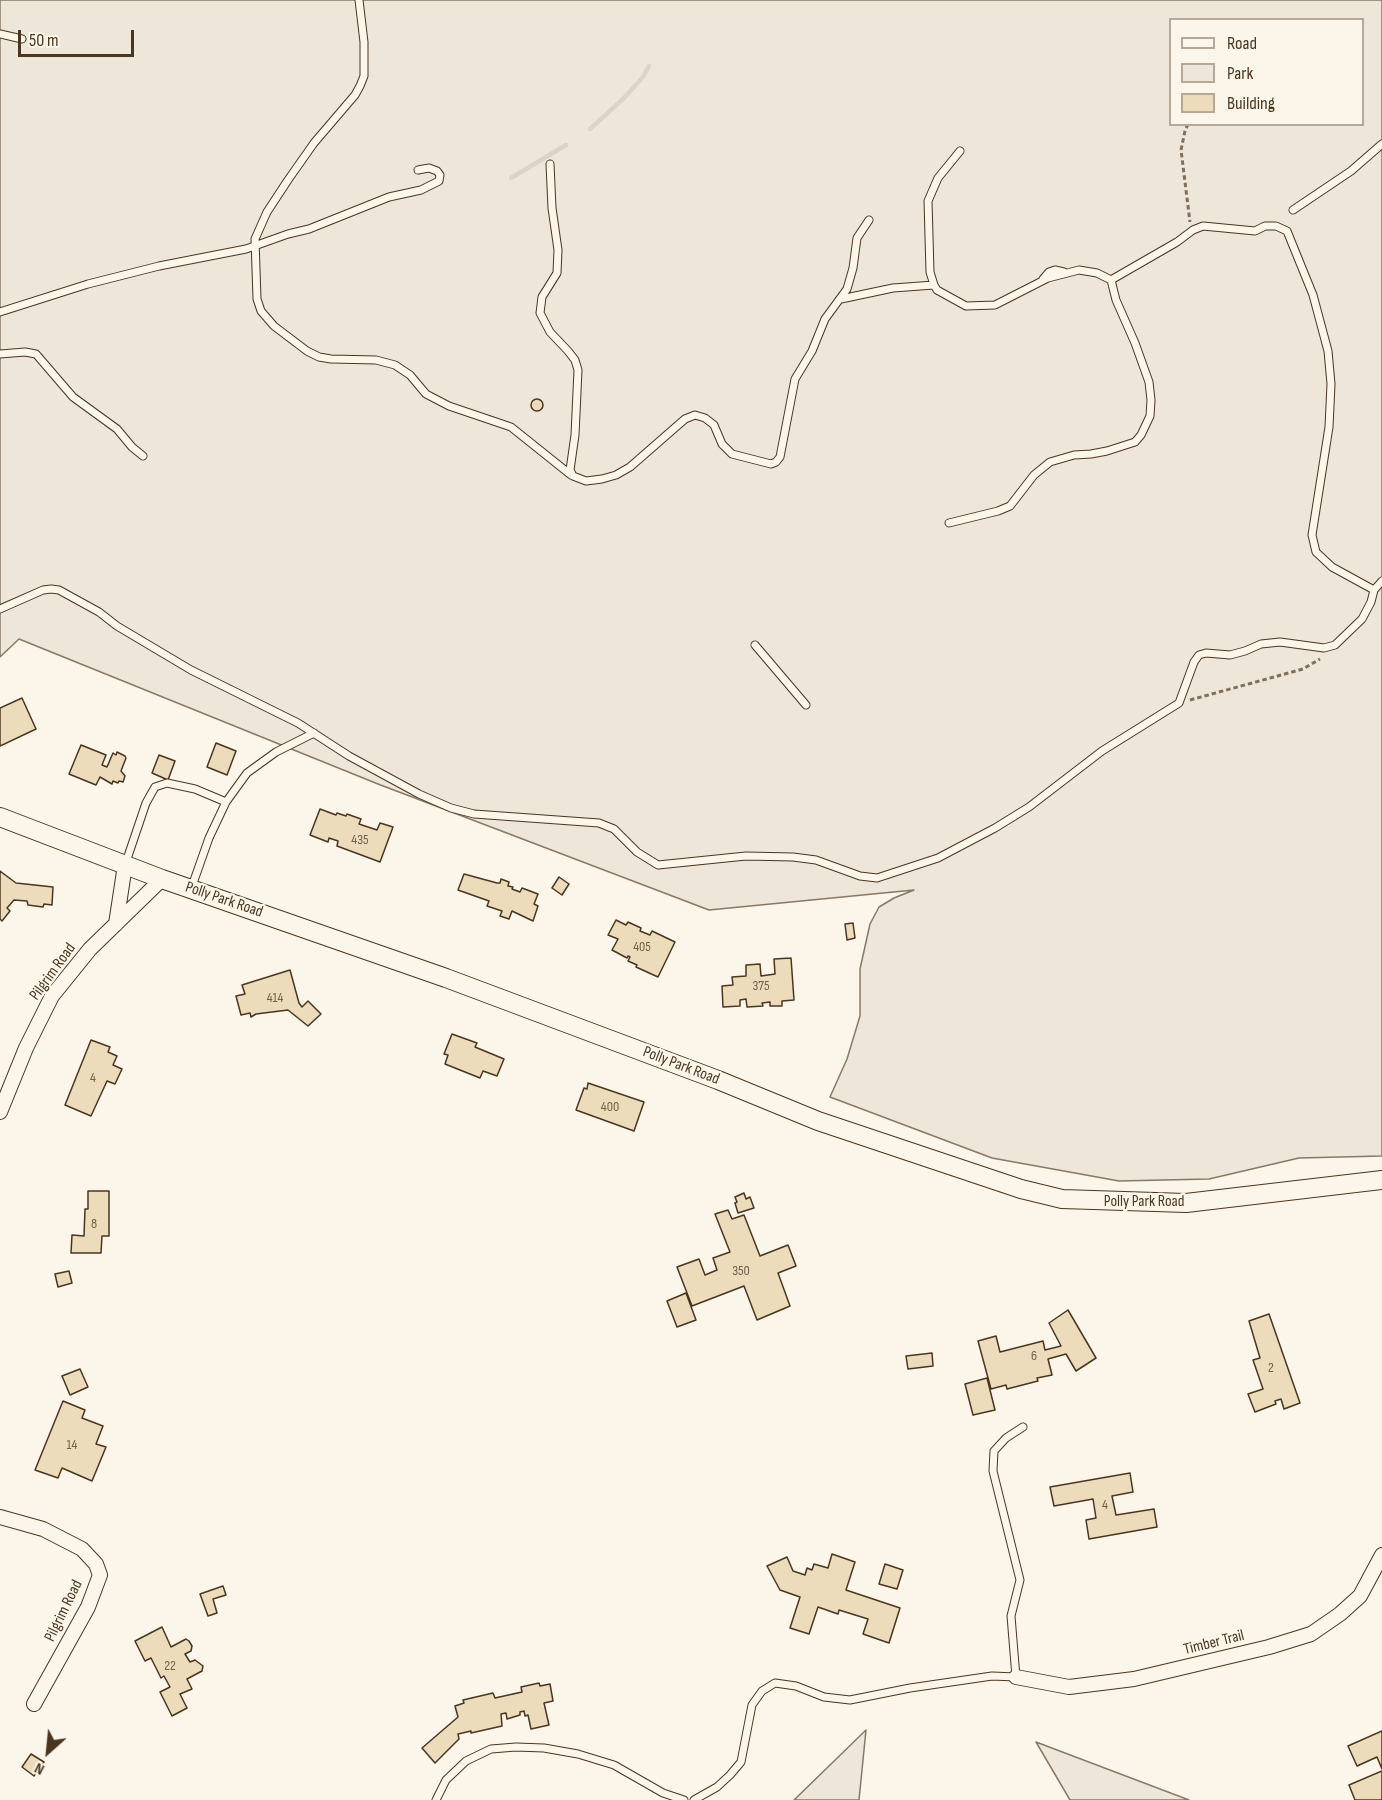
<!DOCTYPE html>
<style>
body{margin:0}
#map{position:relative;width:1382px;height:1800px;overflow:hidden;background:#fbf6e9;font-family:"Sofia Sans Condensed",sans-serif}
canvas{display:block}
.legend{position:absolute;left:1169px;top:18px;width:195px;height:108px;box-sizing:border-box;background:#fbf6e9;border:2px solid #b4a999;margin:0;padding:8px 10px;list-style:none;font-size:18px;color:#4a3520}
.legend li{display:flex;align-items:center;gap:12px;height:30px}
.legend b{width:30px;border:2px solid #b4a999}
.north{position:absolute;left:18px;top:1722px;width:60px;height:60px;-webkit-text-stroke:4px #fbf6e9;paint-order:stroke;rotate:207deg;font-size:16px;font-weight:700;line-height:24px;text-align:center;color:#4a3520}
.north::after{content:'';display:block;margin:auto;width:21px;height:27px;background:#4a3520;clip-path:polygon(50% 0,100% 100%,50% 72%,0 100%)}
.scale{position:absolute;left:18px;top:30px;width:116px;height:27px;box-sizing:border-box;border:3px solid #4a3520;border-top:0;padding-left:8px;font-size:18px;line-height:21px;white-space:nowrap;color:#4a3520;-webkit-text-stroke:4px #fbf6e9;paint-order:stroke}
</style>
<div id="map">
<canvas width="1382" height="1800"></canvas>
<ul class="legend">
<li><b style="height:8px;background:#fbf6e9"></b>Road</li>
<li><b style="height:16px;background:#ede6d9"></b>Park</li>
<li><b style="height:16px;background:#ecdcbc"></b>Building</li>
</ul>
<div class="north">N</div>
<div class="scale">50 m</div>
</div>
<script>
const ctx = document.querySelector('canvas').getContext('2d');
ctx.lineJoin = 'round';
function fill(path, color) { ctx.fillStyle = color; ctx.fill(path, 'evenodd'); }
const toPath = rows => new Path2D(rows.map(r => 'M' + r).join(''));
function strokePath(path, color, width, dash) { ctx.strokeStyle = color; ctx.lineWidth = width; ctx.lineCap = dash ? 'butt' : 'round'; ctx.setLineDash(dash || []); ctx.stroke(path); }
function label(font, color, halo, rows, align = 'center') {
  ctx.font = font + ' "Sofia Sans Condensed",sans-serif'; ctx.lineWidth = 4.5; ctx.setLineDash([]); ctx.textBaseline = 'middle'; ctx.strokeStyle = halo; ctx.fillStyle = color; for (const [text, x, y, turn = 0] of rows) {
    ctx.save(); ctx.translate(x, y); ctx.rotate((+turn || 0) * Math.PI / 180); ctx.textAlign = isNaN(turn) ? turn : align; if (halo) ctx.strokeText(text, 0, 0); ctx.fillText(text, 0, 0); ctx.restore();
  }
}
const green = toPath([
 [0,0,1382,0,1382,1156,1299,1158,1209,1179,1119,1181,992,1158,830,1097,847,1059,860,1016,860,969,870,924,879,907,894,898,914,890,709,910,378,784,19,639,0,657,0,0],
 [1170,20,1362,20,1362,124,1170,124,1170,20],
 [866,1730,859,1800,794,1800,866,1730],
 [1036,1742,1189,1800,1070,1800,1036,1742]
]);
fill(green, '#ede6d9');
strokePath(green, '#887966', 1.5);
strokePath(toPath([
 [590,129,624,98,643,77,649,66],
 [511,178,566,145]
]), '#dcd4c6', 4.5);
const building = toPath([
 '531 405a6 6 0 1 1 12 0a6 6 0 1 1-12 0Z',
 [22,698,36,729,0,746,0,708,22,698],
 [216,743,236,751,227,775,207,767,216,743],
 [81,745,106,755,102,765,107,767,113,753,116,755,117,752,125,756,126,758,121,771,125,776,123,782,119,781,118,783,113,781,112,784,100,777,96,785,69,774,81,745],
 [159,755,175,761,168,780,152,773,159,755],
 [320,809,336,815,337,813,346,816,347,814,361,819,359,824,377,830,380,823,393,827,380,862,337,846,338,841,329,838,328,842,310,835,320,809],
 [0,871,16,883,53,887,52,905,44,904,43,907,28,905,27,901,14,900,7,908,10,911,2,921,0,919,0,871],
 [464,874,497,883,500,883,501,879,509,882,508,886,513,887,512,889,520,892,522,888,538,894,534,904,538,906,533,921,512,911,509,919,500,916,502,911,487,906,489,901,458,890,464,874],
 [559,877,569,884,562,895,552,888,559,877],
 [616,920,626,925,628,922,641,928,640,931,650,935,652,931,675,942,658,977,636,967,637,965,628,961,630,957,628,956,627,958,612,950,618,939,608,935,616,920],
 [853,923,855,938,847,940,845,924,853,923],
 [791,958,794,1000,782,1001,782,1006,770,1006,770,1002,762,1003,763,1006,747,1007,746,999,740,1000,740,1006,723,1007,722,986,733,985,732,977,746,976,746,965,760,964,761,976,775,974,774,959,791,958],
 [290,970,299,1003,302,1007,308,1001,321,1014,308,1026,288,1010,256,1014,251,1017,250,1013,241,1015,236,996,245,994,242,985,290,970],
 [452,1034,477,1043,475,1047,504,1059,497,1076,483,1071,480,1078,445,1064,448,1055,444,1054,452,1034],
 [91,1040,110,1047,108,1052,117,1056,113,1065,122,1069,115,1084,107,1081,91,1116,65,1105,91,1040],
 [588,1083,644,1102,634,1131,576,1110,584,1088,587,1089,588,1083],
 [88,1191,109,1191,109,1236,102,1236,101,1253,71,1253,72,1235,84,1236,85,1209,88,1209,88,1191],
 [744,1193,746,1199,750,1197,754,1208,738,1213,735,1203,737,1202,735,1197,744,1193],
 [728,1210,732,1219,744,1215,760,1256,788,1245,796,1266,778,1273,790,1306,757,1320,744,1286,692,1306,677,1267,699,1259,705,1275,717,1270,713,1258,730,1252,715,1214,728,1210],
 [69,1271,72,1283,58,1287,55,1274,69,1271],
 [686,1293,696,1320,677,1327,667,1301,686,1293],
 [1068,1310,1096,1358,1076,1371,1066,1354,1048,1359,1052,1375,1037,1378,1038,1381,1007,1389,1006,1385,991,1389,978,1341,996,1336,1000,1352,1043,1341,1045,1350,1061,1346,1049,1323,1068,1310],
 [1269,1314,1300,1403,1284,1409,1281,1399,1275,1401,1276,1404,1255,1412,1248,1394,1263,1389,1253,1360,1260,1358,1249,1321,1269,1314],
 [932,1353,933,1366,908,1369,906,1356,932,1353],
 [80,1369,88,1387,70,1395,62,1376,80,1369],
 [987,1378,995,1410,973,1415,965,1384,987,1378],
 [63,1401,85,1410,82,1418,103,1426,96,1444,106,1447,92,1481,62,1468,58,1478,35,1470,63,1401],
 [1130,1473,1133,1492,1112,1496,1116,1515,1154,1509,1157,1527,1089,1539,1086,1520,1096,1518,1093,1499,1054,1506,1050,1487,1130,1473],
 [832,1554,855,1562,846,1590,900,1608,889,1643,863,1634,868,1619,839,1610,838,1614,818,1607,809,1634,790,1628,800,1597,780,1590,767,1566,787,1557,793,1571,805,1575,807,1568,812,1570,814,1564,828,1568,832,1554],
 [885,1564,903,1570,897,1589,879,1584,885,1564],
 [223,1586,226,1595,213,1599,217,1613,208,1616,200,1594,223,1586],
 [162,1627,171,1647,186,1639,189,1641,192,1646,191,1651,185,1654,190,1662,195,1660,203,1666,202,1671,187,1679,192,1689,180,1694,187,1708,172,1716,160,1692,170,1687,164,1676,161,1678,151,1658,145,1661,135,1641,162,1627],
 [539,1683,540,1686,550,1684,553,1701,544,1703,549,1725,531,1729,528,1715,525,1716,524,1711,520,1712,520,1715,507,1719,506,1713,501,1714,502,1726,471,1733,471,1731,458,1734,459,1739,435,1763,422,1748,458,1717,455,1706,464,1703,463,1700,493,1693,495,1698,522,1692,521,1687,539,1683],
 [1382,1731,1382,1769,1377,1757,1357,1766,1348,1746,1382,1731],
 [31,1754,44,1762,34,1776,22,1767,31,1754],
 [1382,1771,1382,1800,1355,1800,1349,1785,1382,1771]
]);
fill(building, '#ecdcbc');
strokePath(building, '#4a3520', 1.5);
const service = toPath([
 [359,0,364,42,364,76,360,86,355,95,314,143,288,180,267,212,255,239,257,299,261,311,274,326,307,351,319,357,331,359,376,360,395,365,410,375,426,394,449,406,511,427,571,475],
 [0,34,22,39],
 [550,164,552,208,558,250,557,273,542,297,540,313,550,332,568,351,575,360,578,370,575,435,570,470,573,476,586,481,602,479,616,475,630,467,685,419,695,415,705,418,714,425,722,444,732,454,771,464,776,462,780,457,795,379,812,351,825,319,847,289,853,268,857,238,869,220],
 [1293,210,1351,171,1382,144],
 [1043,279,1049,272,1055,270,1064,272],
 [841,299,893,288,934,285],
 [0,312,88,284,159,266,246,249,288,234,309,229,389,197,421,190,439,181,440,175,437,171,429,168,418,170],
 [0,354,25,352,36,354,73,397,117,429,132,447,143,456],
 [949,523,998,511,1010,506,1034,475,1050,462,1074,455,1091,454,1107,451,1135,442,1141,435,1150,416,1151,400,1149,382,1135,343,1116,300,1111,280],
 [1374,590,1382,581],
 [0,609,43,590,51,589,59,590,99,612,117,626,191,670,298,723,349,756,419,794,451,808,474,814,599,823,614,829,637,852,658,865,746,856,793,857,816,860,860,876,877,878,938,858,995,828,1029,807,1102,751,1179,703,1194,662,1199,655,1206,653,1230,655,1245,651,1261,644,1280,642,1324,648,1335,645,1362,619,1371,602,1374,590,1332,567,1316,552,1312,535,1329,427,1331,384,1328,351,1313,295,1287,231,1276,226,1265,226,1255,231,1203,226,1193,230,1177,242,1111,280,1097,273,1079,270,1048,278,995,305,966,306,937,290,934,285,930,272,928,201,938,178,960,151],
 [755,645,806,705],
 [125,865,146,803,155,787,167,783,195,789,226,802],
 [191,889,209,838,226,802,247,773,276,752,314,733],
 [436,1800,446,1780,466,1761,491,1749,516,1747,544,1748,578,1754,614,1765,663,1793,684,1800],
 [694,1800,717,1787,730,1775,741,1762,752,1705,762,1691,775,1683,796,1686,824,1697,850,1700,910,1688,992,1676,1016,1677,1011,1616,1020,1580,993,1471,994,1451,1006,1438,1023,1427]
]);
const minor = toPath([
 [116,924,125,865],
 [0,1112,26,1048,52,996,90,949,162,879],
 [0,1517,43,1529,82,1549,96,1564,100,1575,88,1607,34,1704],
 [1016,1677,1069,1687,1134,1679,1269,1647,1311,1634,1340,1614,1360,1596,1382,1555]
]);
const tertiary = toPath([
 [0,817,162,879,446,978,718,1080,818,1121,1021,1189,1062,1199,1186,1203,1382,1180]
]);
strokePath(service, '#4a3520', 9);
strokePath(minor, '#4a3520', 16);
strokePath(tertiary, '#4a3520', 20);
strokePath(toPath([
 [1188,124,1185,131,1181,150,1190,222],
 [1190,700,1303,669,1320,659]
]), '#7f6f5c', 3, [4.5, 3]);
strokePath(service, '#fbf6e9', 7);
strokePath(minor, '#fbf6e9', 14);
strokePath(tertiary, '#fbf6e9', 18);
label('14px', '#725f47', null, [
 ["435",360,840],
 ["405",642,947],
 ["375",761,986],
 ["414",275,998],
 ["4",93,1078],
 ["400",610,1107],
 ["8",94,1224],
 ["350",741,1271],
 ["6",1034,1356],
 ["2",1271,1368],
 ["14",72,1445],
 ["4",1105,1505],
 ["22",170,1666]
]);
label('16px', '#4a3520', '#fbf6e9', [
 ["Polly Park Road",224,900,19],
 ["Pilgrim Road",53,972,-54],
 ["Polly Park Road",681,1066,21],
 ["Polly Park Road",1144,1202],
 ["Pilgrim Road",64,1611,-64],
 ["Timber Trail",1214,1643,-14]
]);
</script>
